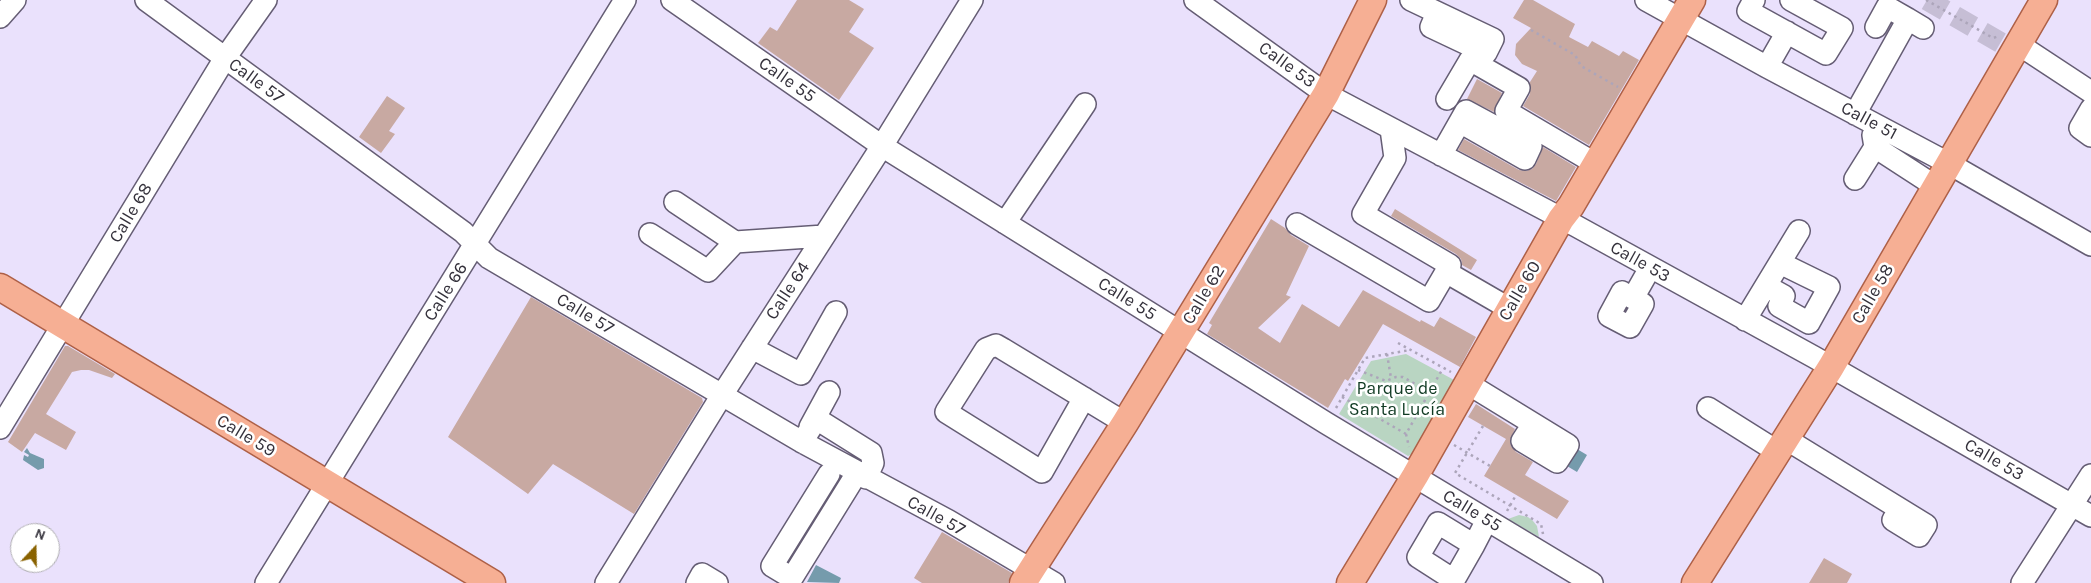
<!DOCTYPE html>
<meta charset="utf-8">
<style>
body{margin:0}
#map{position:relative;width:2091px;height:583px;overflow:hidden;background:#eae1fc;font-family:Karla,sans-serif}
canvas{display:block}
.north{position:absolute;left:10px;top:523px;width:50px;height:50px;box-sizing:border-box;background:#fff;border:1px solid #aeadb1;border-radius:50%;rotate:21deg;font-size:14px;font-weight:700;line-height:20px;text-align:center;color:#34313b}
.north::after{content:'';display:block;margin:auto;width:18px;height:22px;background:#896200;clip-path:polygon(50% 0,100% 100%,50% 72%,0 100%)}
</style>
<div id="map">
<canvas width="2091" height="583"></canvas>
<div class="north">N</div>
</div>
<script>
const ctx = document.querySelector('canvas').getContext('2d');
ctx.lineJoin = 'round';
function fill(path, color) { ctx.fillStyle = color; ctx.fill(path, 'evenodd'); }
const toPath = rows => new Path2D(rows.map(r => 'M' + r).join(''));
function strokePath(path, color, width, dash) { ctx.strokeStyle = color; ctx.lineWidth = width; ctx.lineCap = dash ? 'butt' : 'round'; ctx.setLineDash(dash || []); ctx.stroke(path); }
function label(font, color, halo, rows, align = 'center') {
  ctx.font = font + ' Karla,sans-serif'; ctx.lineWidth = 5; ctx.setLineDash([]); ctx.textBaseline = 'middle'; ctx.strokeStyle = halo; ctx.fillStyle = color; for (const [text, x, y, turn = 0] of rows) {
    ctx.save(); ctx.translate(x, y); ctx.rotate((+turn || 0) * Math.PI / 180); ctx.textAlign = isNaN(turn) ? turn : align; if (halo) ctx.strokeText(text, 0, 0); ctx.fillText(text, 0, 0); ctx.restore();
  }
}
fill(toPath([
 [1406,354,1456,381,1415,453,1408,456,1339,414,1371,361],
 [1519,515,1528,517,1533,521,1537,526,1539,537,1508,519]
]), '#b9d5c2');
fill(toPath([
 [27,448,30,453,44,459,44,468,38,470,23,460,24,455,28,457,29,455,24,452],
 [1577,449,1587,455,1577,472,1567,466],
 [816,565,841,578,839,583,807,582]
]), '#759bac');
fill(toPath([
 [797,0,849,0,864,9,849,32,874,48,839,100,758,43,770,27,777,31],
 [1524,0,1533,0,1575,24,1569,37,1588,47,1592,41,1619,56,1623,51,1639,60,1589,145,1523,106,1530,94,1530,82,1537,71,1522,64,1515,55,1516,44,1531,28,1513,18],
 [1477,79,1502,93,1494,112,1467,99],
 [387,96,405,108,389,131,395,134,381,153,359,137],
 [1464,139,1519,170,1526,171,1532,169,1536,164,1543,147,1576,167,1556,201,1458,150],
 [1395,209,1477,260,1471,270,1462,265,1461,259,1456,254,1391,216],
 [1271,219,1285,228,1291,235,1309,246,1286,295,1291,297,1258,328,1280,343,1302,304,1339,327,1363,290,1420,322,1421,320,1434,327,1440,317,1476,337,1460,367,1383,324,1348,381,1345,379,1328,408,1207,334,1212,325,1209,323],
 [531,297,702,398,703,402,634,514,553,464,528,494,448,437],
 [65,346,68,346,115,374,112,378,89,370,81,370,72,372,46,414,76,432,66,450,35,433,22,452,8,442],
 [1476,404,1515,429,1510,440,1511,446,1516,452,1533,462,1525,475,1569,501,1557,519,1484,476,1506,439,1468,417],
 [942,532,1012,573,1008,583,922,583,914,578],
 [1824,558,1852,574,1847,583,1809,583]
]), '#c8a9a2');
strokePath(toPath([
 [1927,0,2015,51]
]), '#c6bed5', 21, [21, 11]);
const minor = toPath([
 [146,0,463,232,489,258,802,442,949,521,1054,583],
 [672,0,882,146,1326,423,1592,583],
 [1195,0,1326,94,1576,226,1814,357,2091,516],
 [1411,0,1493,39,1486,53,1431,27,1437,13],
 [1646,0,1767,67,1948,163,2091,245],
 [1754,0,1748,11,1826,54,1842,28,1791,0],
 [0,17,15,0],
 [1876,27,1887,7,1908,19],
 [2018,44,2091,92],
 [1767,67,1787,32],
 [1447,99,1470,60,1519,88,1506,111,1596,164],
 [2091,109,2080,128,2091,136],
 [1855,114,1908,19,1923,28],
 [1875,147,1935,186],
 [1441,155,1466,111,1531,146,1525,159,1460,122],
 [1855,179,1875,147,1873,135],
 [675,202,735,242,824,236],
 [1005,223,1085,104],
 [1297,224,1429,301,1450,265,1363,214,1395,158,1391,129],
 [650,234,708,271,735,242],
 [1446,272,1510,309],
 [1766,286,1784,296,1779,306,1809,323,1829,287,1780,263],
 [1622,292,1643,304,1630,327,1609,316,1622,292],
 [1633,298,1650,268],
 [1745,320,1799,231],
 [752,348,801,374,836,312],
 [1475,388,1568,445,1557,462,1522,441,1533,424],
 [1084,398,1042,472,946,412,986,349,996,345,1003,349,1125,423],
 [1708,408,1778,452],
 [810,427,829,392],
 [0,428,225,58,266,0],
 [1786,439,1926,525,1919,536,1893,520,1900,509],
 [802,442,814,423,823,423,871,453,873,463,866,478],
 [829,474,772,566,792,578,857,473],
 [1474,545,1438,523,1418,557,1454,580,1474,545,1487,520],
 [266,583,625,0],
 [606,583,722,395,882,146,972,0],
 [697,583,702,574,717,583],
 [2022,583,2091,475]
]);
const major = toPath([
 [0,287,492,583],
 [1023,583,1125,423,1326,94,1373,0],
 [1350,583,1415,476,1561,219,1571,206,1692,0],
 [1695,583,1831,367,2044,0]
]);
strokePath(minor, '#655d74', 24);
strokePath(major, '#ae6047', 29);
strokePath(toPath([
 [1926,0,1993,38,1999,36],
 [1531,30,1575,55,1581,66,1618,87],
 [1398,343,1451,372],
 [1387,354,1391,378],
 [1358,370,1386,381,1396,377,1403,377,1429,392],
 [1342,397,1406,434,1443,368],
 [1336,408,1365,358,1410,350],
 [1483,426,1455,473,1541,524,1543,534],
 [1406,434,1409,447],
 [1454,445,1490,466],
 [1507,511,1516,495]
]), '#aca5ba', 2.5, [2.5, 4]);
strokePath(minor, '#fff', 21);
strokePath(major, '#f6af94', 26);
label('18px', '#34313b', '#fff', [
 ["Calle 53",1287,65,36],
 ["Calle 55",787,80,35],
 ["Calle 57",256,81,36],
 ["Calle 51",1869,121,28],
 ["Calle 68",131,213,-59],
 ["Calle 53",1640,262,29],
 ["Calle 64",788,291,-57],
 ["Calle 60",1520,291,-60],
 ["Calle 66",446,292,-58],
 ["Calle 58",1873,294,-60],
 ["Calle 62",1204,295,-59],
 ["Calle 55",1127,299,32],
 ["Calle 57",585,314,31],
 ["Calle 59",246,436,31],
 ["Calle 53",1994,460,30],
 ["Calle 55",1472,511,31],
 ["Calle 57",936,516,29]
]);
label('18px', '#103a23', '#fff', [
 ["Parque de",1397,389],
 ["Santa Lucía",1397,410]
]);
</script>
